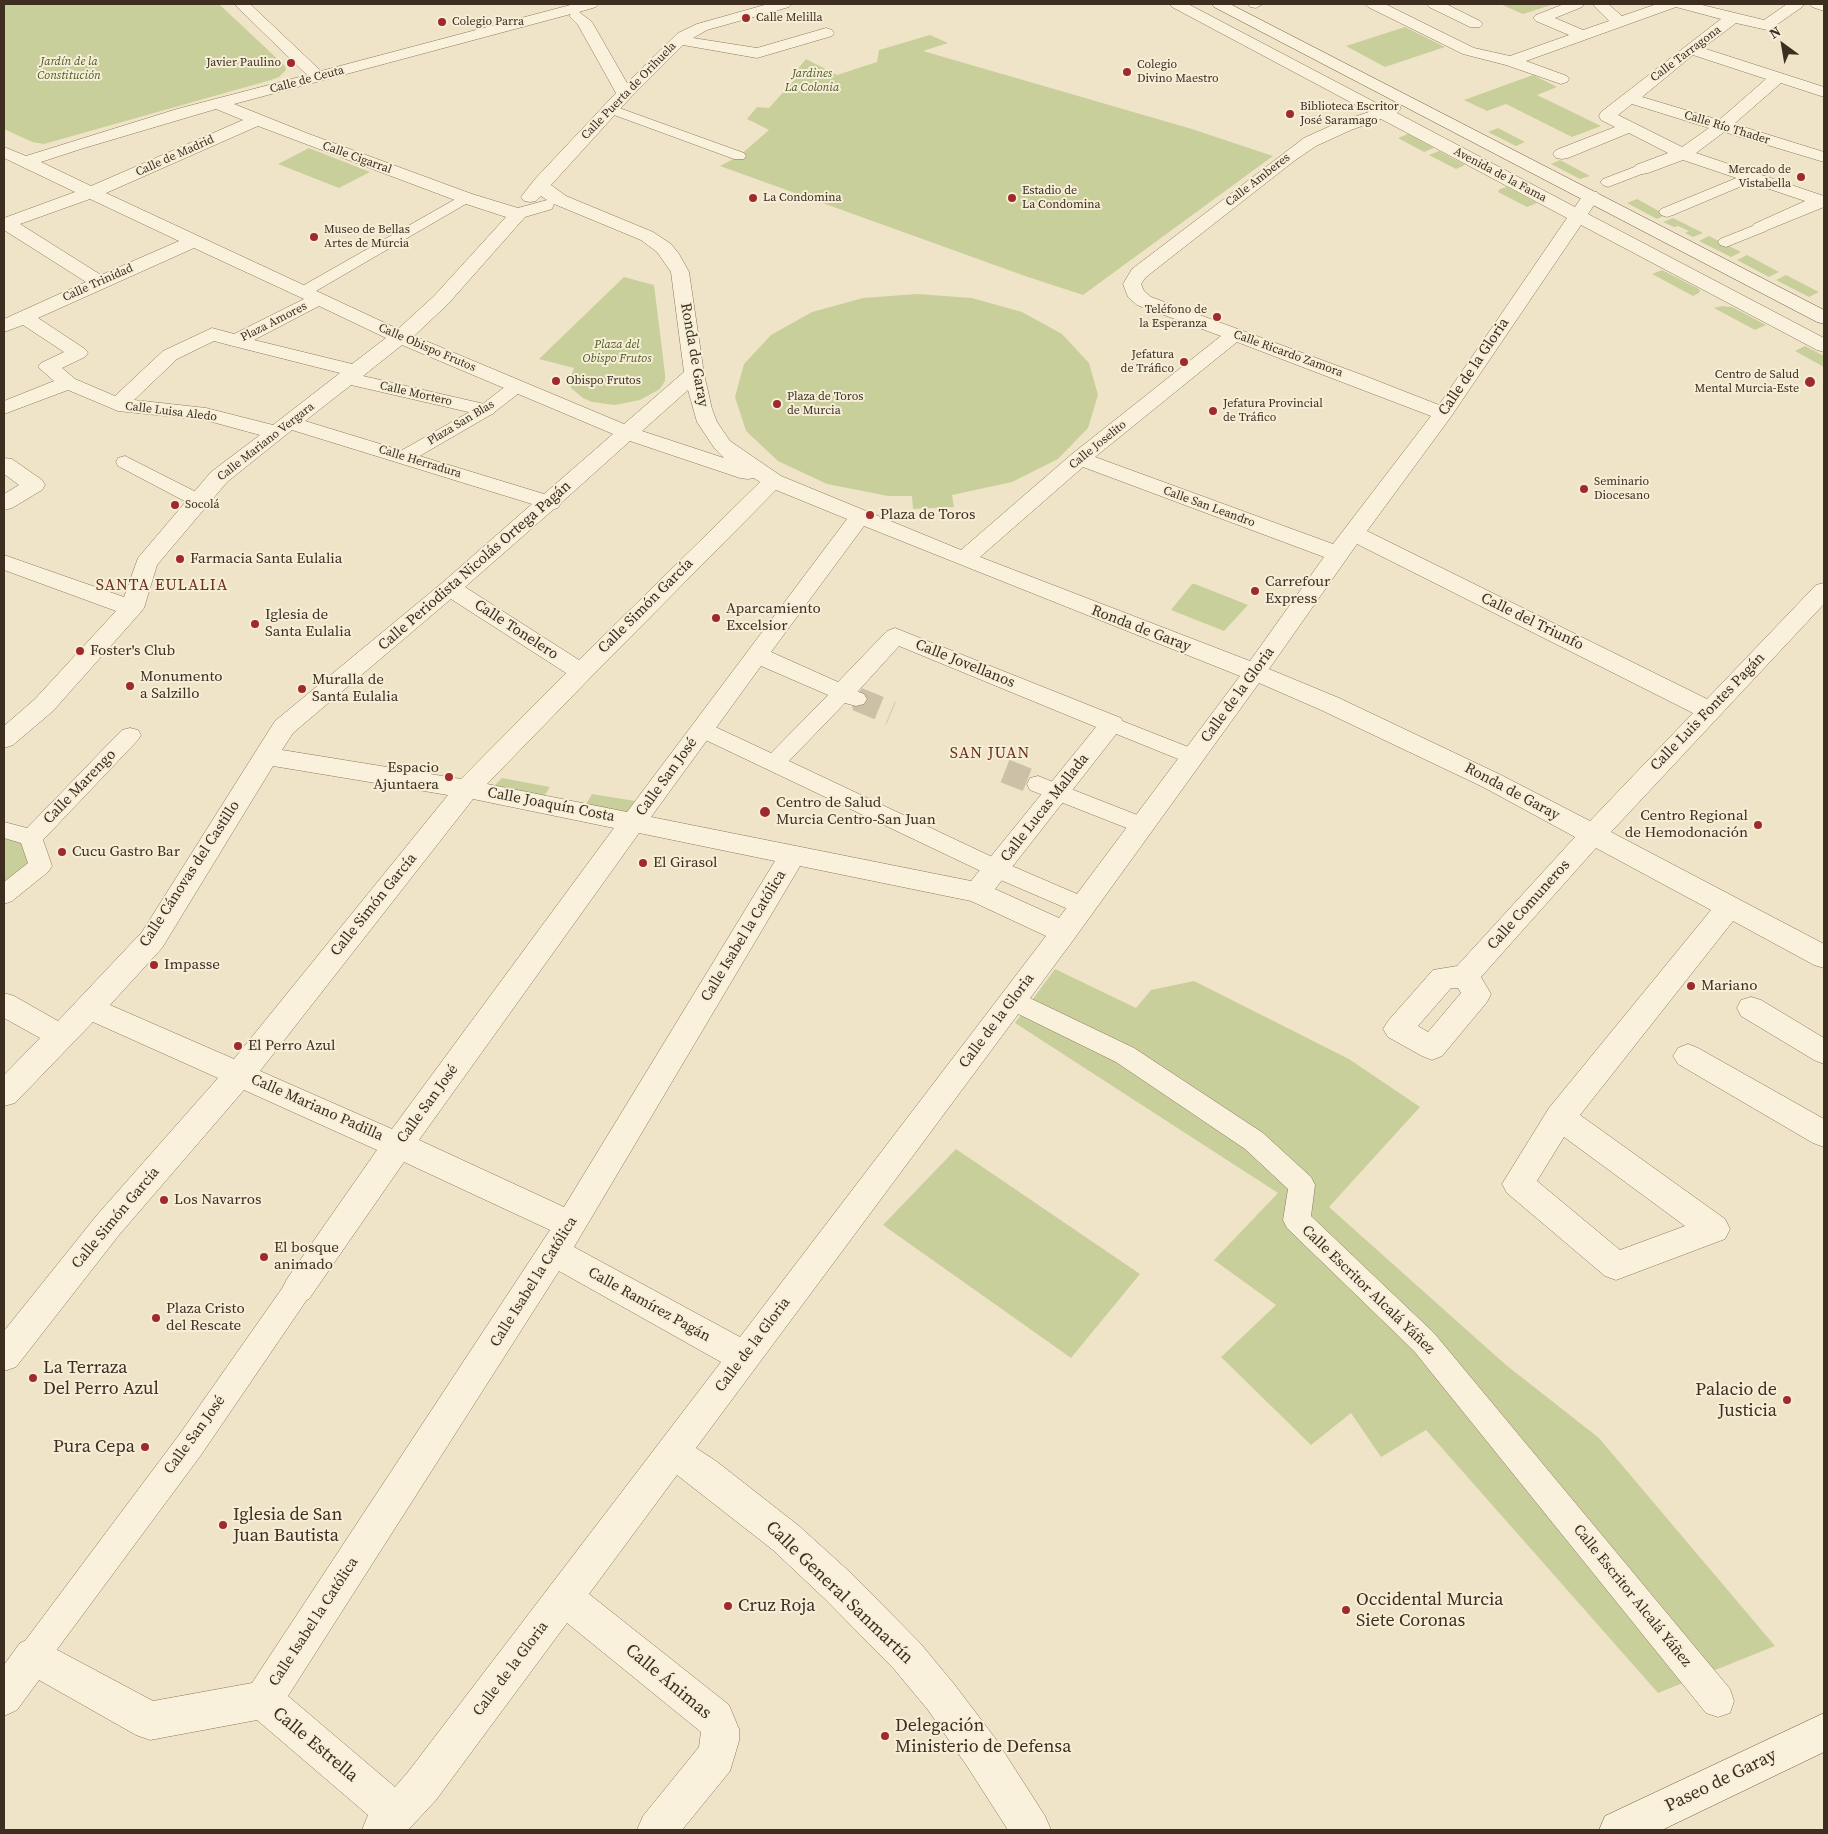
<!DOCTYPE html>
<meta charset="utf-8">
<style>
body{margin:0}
#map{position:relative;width:1828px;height:1834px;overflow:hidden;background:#f0e4c8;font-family:"Source Serif 4",serif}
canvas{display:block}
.frame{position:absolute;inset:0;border:5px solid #3d2e20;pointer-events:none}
.north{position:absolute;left:1758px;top:20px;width:50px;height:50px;-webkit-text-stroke:4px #f7eed8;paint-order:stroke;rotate:328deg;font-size:14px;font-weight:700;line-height:20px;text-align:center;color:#3d2e20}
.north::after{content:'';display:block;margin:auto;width:18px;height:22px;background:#3d2e20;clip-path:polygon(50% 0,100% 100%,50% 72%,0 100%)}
</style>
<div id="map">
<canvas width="1828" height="1834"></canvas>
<div class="frame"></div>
<div class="north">N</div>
</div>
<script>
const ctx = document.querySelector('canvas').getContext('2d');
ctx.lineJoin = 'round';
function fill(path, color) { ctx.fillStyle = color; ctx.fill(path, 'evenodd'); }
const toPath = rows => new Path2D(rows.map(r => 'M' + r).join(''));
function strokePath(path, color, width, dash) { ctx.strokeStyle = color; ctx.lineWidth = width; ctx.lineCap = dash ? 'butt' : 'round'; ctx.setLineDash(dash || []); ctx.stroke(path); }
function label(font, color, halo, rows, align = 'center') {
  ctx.font = font + ' "Source Serif 4",serif'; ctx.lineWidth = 4; ctx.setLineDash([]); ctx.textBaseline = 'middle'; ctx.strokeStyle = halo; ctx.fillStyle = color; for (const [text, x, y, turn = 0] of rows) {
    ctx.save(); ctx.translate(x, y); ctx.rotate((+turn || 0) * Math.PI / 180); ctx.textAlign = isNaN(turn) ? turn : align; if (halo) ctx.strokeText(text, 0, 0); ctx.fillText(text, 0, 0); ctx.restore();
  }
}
fill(toPath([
 [4,4,10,5,17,4,219,4,285,66,286,70,279,77,271,80,44,144,32,142,4,129],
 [1500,4,1554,4,1523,14],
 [1405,27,1445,47,1385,67,1346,46],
 [930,35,948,43,923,51,1192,129,1273,156,1083,295,1025,276,720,166,739,156,769,130,747,119,757,107,769,108,795,79,792,76,806,59,837,75,877,62,879,50],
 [1533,75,1557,87,1537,95,1601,126,1572,137,1506,104,1487,111,1464,100],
 [1498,128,1525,142,1516,146,1488,132],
 [1408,134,1434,148,1424,152,1398,138],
 [309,148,370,172,339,188,278,164],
 [1439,151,1465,165,1456,169,1429,155],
 [1560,160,1590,176,1580,179,1551,164],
 [1507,187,1537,203,1527,207,1498,192,1500,189],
 [1637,199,1666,215,1657,219,1627,203],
 [1673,218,1703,233,1693,237,1685,233,1689,231,1678,226,1674,227,1663,222],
 [1709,236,1741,252,1731,257,1699,241],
 [1747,255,1779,272,1769,277,1737,260],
 [1662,270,1699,289,1700,292,1693,296,1652,274],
 [1786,275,1819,292,1809,297,1776,280],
 [624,277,654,285,665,374,665,381,660,389,640,400,615,405,592,402,583,398,571,388,569,381,574,368,539,359],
 [917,294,972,298,1022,312,1062,334,1089,363,1098,395,1088,428,1058,459,1012,482,952,495,954,507,913,509,912,496,888,496,827,484,778,461,746,431,735,397,744,364,771,335,812,312,863,298],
 [1722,306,1732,307,1766,325,1755,330,1714,308],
 [1805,346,1824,356,1824,367,1795,351],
 [1192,584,1195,584,1248,605,1224,631,1171,610],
 [502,778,550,787,540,803,490,790],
 [592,794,641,802,630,817,582,811],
 [4,830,31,838,40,866,4,895],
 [1055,969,1136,1008,1151,990,1194,981,1349,1059,1420,1107,1329,1207,1506,1365,1599,1438,1775,1646,1658,1693,1426,1430,1381,1457,1351,1413,1311,1445,1221,1357,1276,1305,1214,1260,1278,1193,1015,1023],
 [956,1149,1140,1274,1071,1358,883,1225]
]), '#c9cf9b');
strokePath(toPath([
 [856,699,860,701]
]), '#ccc0a6', 19, [19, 9]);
strokePath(toPath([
 [857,699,891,713],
 [1005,771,1038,784]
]), '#ccc0a6', 24, [24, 12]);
const pedestrian = toPath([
 [1248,4,1263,4,1256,8,1250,7,1248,4],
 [611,105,744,153,746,156,744,159,734,159,606,112,604,109,606,106,611,105],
 [1642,164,1647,166,1650,169,1647,172,1608,187,1603,185,1600,182,1603,179,1642,164],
 [1751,172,1756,174,1759,177,1756,180,1673,215,1667,217,1661,215,1659,212,1661,209,1751,172],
 [466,193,471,195,474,198,471,201,309,295,297,295,295,292,297,289,466,193],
 [1760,223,1766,225,1768,228,1766,231,1726,247,1720,245,1718,242,1720,239,1760,223],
 [517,381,523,382,526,386,523,390,492,414,411,461,404,463,397,461,395,457,397,453,480,406,511,382,517,381],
 [125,456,206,497,208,501,206,505,199,507,192,505,118,466,116,462,118,458,125,456],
 [842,686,864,694,867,699,864,704,856,706,845,703,789,761,1005,863,1091,900,1095,906,1091,912,1083,915,1075,912,989,875,693,734,690,729,693,724,701,722,709,724,771,753,835,688,842,686],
 [1112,717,1201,752,1204,757,1201,762,1193,765,1104,729,1101,724,1104,719,1112,717],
 [130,728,138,730,141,735,138,740,43,840,52,866,48,872,12,901,4,904,4,882,28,863,21,843,4,838,4,822,27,828,122,730,130,728],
 [1038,776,1150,820,1153,826,1150,832,1142,834,1030,790,1027,784,1030,778,1038,776],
 [1013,990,1134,1048,1263,1133,1311,1177,1315,1185,1311,1216,1434,1333,1730,1689,1734,1701,1730,1713,1718,1717,1706,1713,1414,1351,1287,1228,1283,1220,1288,1189,1245,1149,1116,1062,1004,1007,1001,1000,1004,993,1013,990],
 [298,1276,308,1280,312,1289,308,1298,201,1455,44,1667,33,1672,22,1667,17,1656,22,1645,179,1435,288,1280,298,1276]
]);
const minor = toPath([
 [234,4,250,4,321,71,574,4,599,4,596,7,579,12,592,22,627,83,678,33,697,24,768,4,792,4,789,7,707,30,693,38,757,48,826,28,832,30,834,33,832,36,757,58,683,45,631,97,551,185,566,196,653,232,671,244,679,254,689,272,704,374,712,409,717,422,730,441,781,476,961,550,1072,454,1221,336,1137,305,1128,297,1123,284,1132,269,1304,138,1339,122,1369,112,1172,7,1170,4,1188,4,1384,107,1393,104,1399,105,1401,109,1397,113,1575,207,1585,192,1591,191,1597,192,1600,196,1588,214,1824,338,1824,352,1817,350,1581,225,1450,418,1367,531,1707,699,1816,585,1824,583,1824,604,1611,832,1824,944,1824,968,1814,965,1733,921,1580,1115,1725,1219,1730,1229,1725,1239,1616,1280,1605,1276,1507,1193,1502,1184,1549,1108,1711,910,1596,848,1481,977,1491,994,1487,1002,1442,1056,1432,1060,1422,1056,1388,1037,1383,1029,1388,1021,1433,970,1457,966,1575,837,1483,787,1321,710,1259,683,1074,939,696,1448,716,1461,799,1526,852,1574,920,1643,954,1684,995,1738,1045,1816,1051,1830,1008,1830,967,1766,928,1710,894,1669,826,1600,773,1550,677,1475,589,1594,719,1697,729,1705,739,1729,739,1741,730,1771,682,1830,637,1830,643,1816,699,1747,701,1732,567,1623,436,1800,408,1830,362,1830,368,1815,257,1720,150,1740,136,1735,39,1680,17,1710,4,1716,4,1665,20,1643,33,1637,153,1701,252,1683,550,1230,404,1162,309,1299,298,1303,287,1299,282,1289,287,1279,377,1150,244,1090,119,1235,16,1367,4,1371,4,1331,97,1215,218,1078,93,1022,15,1103,4,1106,4,1075,40,1038,4,1018,4,993,14,996,58,1021,142,932,275,721,442,583,532,504,292,430,227,482,157,565,144,608,140,613,53,711,13,745,4,748,4,726,35,699,116,611,4,570,4,555,124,597,138,558,211,472,260,435,205,420,118,411,68,390,4,414,4,401,54,381,38,367,41,363,64,352,23,325,4,332,4,319,86,282,4,230,4,218,75,192,4,158,4,147,26,156,177,109,307,75,234,4],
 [571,14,569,16,578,25,616,93,535,179,521,197,524,201,530,202,536,201,541,196,547,200,518,208,472,194,309,134,234,104,571,14],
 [216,109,243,120,91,186,41,162,84,148,216,109],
 [1381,119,1567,218,1439,405,1365,376,1151,297,1144,291,1141,284,1146,277,1294,161,1316,146,1351,130,1381,119],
 [258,126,460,202,506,217,434,296,398,329,106,193,258,126],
 [90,199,179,241,101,275,20,224,90,199],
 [554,204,641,240,657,252,671,272,684,372,624,424,414,336,448,304,525,217,552,209,554,204],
 [194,248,304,299,234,334,212,328,163,351,115,396,75,379,62,368,85,357,88,353,85,349,38,318,194,248],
 [319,306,386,338,352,364,254,340,319,306],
 [214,341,229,345,340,373,273,425,206,408,134,400,177,359,214,341],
 [1237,342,1431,416,1333,544,1095,457,1237,342],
 [402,345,613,434,544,494,305,421,351,385,486,416,493,414,496,410,493,406,363,376,402,345],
 [688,390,697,422,715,449,724,458,642,431,688,390],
 [630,441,740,478,748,479,754,478,760,482,579,660,465,587,554,509,558,508,561,503,630,441],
 [1083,467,1324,557,1250,661,980,557,1083,467],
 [776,490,847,519,627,812,487,784,590,678,776,490],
 [864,526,1240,676,1059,918,995,889,1124,724,1121,718,895,628,887,631,838,682,771,652,864,526],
 [1357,544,1693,713,1590,821,1501,775,1339,698,1269,669,1357,544],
 [451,599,566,673,461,779,282,750,293,733,451,599],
 [899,646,1096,727,971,881,651,817,761,666,842,701,851,699,899,646],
 [273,766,448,795,234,1059,110,1005,162,948,273,766],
 [473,799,614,828,392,1129,260,1071,473,799],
 [639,833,775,861,564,1207,419,1140,639,833],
 [800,866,971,901,1046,936,740,1337,574,1247,800,866],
 [1451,988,1458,988,1461,993,1428,1032,1418,1026,1451,988],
 [1564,1137,1685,1226,1620,1250,1537,1181,1564,1137],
 [559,1271,721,1362,408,1772,395,1787,288,1696,559,1271],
 [1365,4,1385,4,1474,48,1510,56,1569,35,1536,21,1533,18,1536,15,1564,4,1584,4,1582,7,1555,18,1583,30,1609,21,1592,4,1608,4,1622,16,1657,4,1698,4,1764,20,1787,4,1804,4,1802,7,1772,28,1767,30,1736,23,1703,48,1824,87,1824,97,1781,83,1734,124,1824,152,1824,162,1724,132,1696,153,1824,196,1824,207,1760,233,1754,232,1751,228,1754,224,1805,201,1683,160,1648,173,1642,174,1636,173,1633,169,1636,165,1668,153,1629,133,1568,158,1562,159,1556,158,1553,154,1556,150,1615,127,1601,120,1599,116,1601,112,1721,19,1676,7,1526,61,1567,76,1569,79,1567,82,1561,84,1506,65,1463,54,1368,7,1365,4],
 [1693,55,1766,79,1719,120,1642,97,1693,55],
 [1632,104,1709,128,1682,147,1618,115,1632,104],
 [1426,4,1446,4,1480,21,1483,24,1480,27,1470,27,1429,7,1426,4],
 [1809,4,1824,4,1824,11,1812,7,1809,4],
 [4,458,12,459,42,480,45,485,42,490,12,508,4,510,4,494,19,485,4,474,4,458],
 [1751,997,1761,1000,1824,1038,1824,1064,1814,1060,1741,1016,1737,1008,1741,1000,1751,997],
 [1688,1044,1698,1048,1824,1119,1824,1147,1813,1143,1678,1064,1673,1056,1678,1048,1688,1044]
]);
const secondary = toPath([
 [1211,4,1230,4,1824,310,1824,324,1817,322,1214,7,1211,4],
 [1824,1713,1824,1752,1662,1830,1599,1830,1605,1816,1824,1713]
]);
strokePath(pedestrian, '#8d765c', 1);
strokePath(minor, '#8d765c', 1);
strokePath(secondary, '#6f573f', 1);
fill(pedestrian, '#faf1dc');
fill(minor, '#faf1dc');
fill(secondary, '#faf1dc');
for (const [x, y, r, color] of [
 [746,18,5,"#9e2a2b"],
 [442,22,5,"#9e2a2b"],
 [291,63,5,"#9e2a2b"],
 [1127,72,5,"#9e2a2b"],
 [1290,114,5,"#9e2a2b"],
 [1801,177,5,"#9e2a2b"],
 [753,198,5,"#9e2a2b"],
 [1012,198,5,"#9e2a2b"],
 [314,237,5,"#9e2a2b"],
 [1217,317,5,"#9e2a2b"],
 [1184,362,5,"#9e2a2b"],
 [556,381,5,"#9e2a2b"],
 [1810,382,6,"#9e2a2b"],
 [777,404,5,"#9e2a2b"],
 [1213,411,5,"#9e2a2b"],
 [1584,489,5,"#9e2a2b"],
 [175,505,5,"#9e2a2b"],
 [870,515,5,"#9e2a2b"],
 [180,559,5,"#9e2a2b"],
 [1255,591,5,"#9e2a2b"],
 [716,618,5,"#9e2a2b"],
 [255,624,5,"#9e2a2b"],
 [80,651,5,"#9e2a2b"],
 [130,686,5,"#9e2a2b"],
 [302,689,5,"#9e2a2b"],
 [449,777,5,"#9e2a2b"],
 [765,812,6,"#9e2a2b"],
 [1758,825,5,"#9e2a2b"],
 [62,852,5,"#9e2a2b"],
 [643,863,5,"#9e2a2b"],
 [154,965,5,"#9e2a2b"],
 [1691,986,5,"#9e2a2b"],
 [238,1046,5,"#9e2a2b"],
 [164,1200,5,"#9e2a2b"],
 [264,1257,5,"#9e2a2b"],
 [156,1318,5,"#9e2a2b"],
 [33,1378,5,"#9e2a2b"],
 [1787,1400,5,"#9e2a2b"],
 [145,1447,5,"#9e2a2b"],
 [223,1525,5,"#9e2a2b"],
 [728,1606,5,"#9e2a2b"],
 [1346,1610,5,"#9e2a2b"],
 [885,1736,5,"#9e2a2b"]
]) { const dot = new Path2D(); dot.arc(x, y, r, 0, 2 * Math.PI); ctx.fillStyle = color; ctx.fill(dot); strokePath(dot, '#f7eed8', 2); }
label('12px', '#3d2e20', '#f7eed8', [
 ["Calle Melilla",756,18],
 ["Colegio Parra",452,22],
 ["Javier Paulino",281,63,"right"],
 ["Colegio",1137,65],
 ["Divino Maestro",1137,79],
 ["Biblioteca Escritor",1300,107],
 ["José Saramago",1300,121],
 ["Mercado de",1791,170,"right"],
 ["Vistabella",1791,184,"right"],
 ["Estadio de",1022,191],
 ["La Condomina",1022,205],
 ["La Condomina",763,198],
 ["Museo de Bellas",324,230],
 ["Artes de Murcia",324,244],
 ["Teléfono de",1207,310,"right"],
 ["la Esperanza",1207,324,"right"],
 ["Jefatura",1174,355,"right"],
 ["de Tráfico",1174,369,"right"],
 ["Centro de Salud",1799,375,"right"],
 ["Mental Murcia-Este",1799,389,"right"],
 ["Obispo Frutos",566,381],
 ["Plaza de Toros",787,397],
 ["de Murcia",787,411],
 ["Jefatura Provincial",1223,404],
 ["de Tráfico",1223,418],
 ["Seminario",1594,482],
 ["Diocesano",1594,496],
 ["Socolá",185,505]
], 'left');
label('12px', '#3d2e20', '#f7eed8', [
 ["Calle Tarragona",1686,54,-37],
 ["Calle de Ceuta",307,80,-15],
 ["Calle Puerta de Orihuela",629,91,-46],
 ["Calle Río Thader",1727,128,17],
 ["Calle de Madrid",175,156,-24],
 ["Calle Cigarral",357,158,20],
 ["Avenida de la Fama",1500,175,28],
 ["Calle Amberes",1258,180,-38],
 ["Calle Trinidad",98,283,-24],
 ["Plaza Amores",274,322,-27],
 ["Calle Obispo Frutos",427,348,23],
 ["Calle Ricardo Zamora",1288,354,20],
 ["Calle Mortero",416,394,13],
 ["Calle Luisa Aledo",171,412,7],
 ["Plaza San Blas",461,423,-31],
 ["Calle Mariano Vergara",266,442,-38],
 ["Calle Joselito",1098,445,-39],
 ["Calle Herradura",420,462,17],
 ["Calle San Leandro",1209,507,20]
]);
label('italic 12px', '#4d5a26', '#f7eed8', [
 ["Jardín de la",69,62],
 ["Constitución",69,76],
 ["Jardines",812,74],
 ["La Colonia",812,88],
 ["Plaza del",617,345],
 ["Obispo Frutos",617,359]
]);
label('15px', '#3d2e20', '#f7eed8', [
 ["Ronda de Garay",694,355,80],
 ["Calle de la Gloria",1474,367,-56],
 ["Calle Periodista Nicolás Ortega Pagán",475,566,-41],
 ["Calle Simón García",646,606,-45],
 ["Calle del Triunfo",1532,622,26],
 ["Ronda de Garay",1141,629,21],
 ["Calle Tonelero",516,630,33],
 ["Calle Jovellanos",965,664,22],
 ["Calle de la Gloria",1238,695,-54],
 ["Calle Luis Fontes Pagán",1708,712,-46],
 ["Calle San José",667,777,-54],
 ["Calle Marengo",80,787,-46],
 ["Ronda de Garay",1512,792,28],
 ["Calle Joaquín Costa",551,805,11],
 ["Calle Lucas Mallada",1045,808,-52],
 ["Calle Cánovas del Castillo",190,874,-57],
 ["Calle Simón García",374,905,-51],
 ["Calle Comuneros",1529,905,-48],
 ["Calle Isabel la Católica",744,936,-59],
 ["Calle de la Gloria",997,1021,-53],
 ["Calle San José",428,1104,-54],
 ["Calle Mariano Padilla",317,1108,24],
 ["Calle Simón García",116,1218,-50],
 ["Calle Isabel la Católica",534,1282,-58],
 ["Calle Escritor Alcalá Yáñez",1368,1290,44],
 ["Calle Ramírez Pagán",649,1305,29],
 ["Calle de la Gloria",753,1345,-53],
 ["Calle San José",195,1435,-54],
 ["Calle Escritor Alcalá Yáñez",1632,1596,51],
 ["Calle Isabel la Católica",314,1622,-57],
 ["Calle de la Gloria",511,1669,-53]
]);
label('15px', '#3d2e20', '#f7eed8', [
 ["Plaza de Toros",880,515],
 ["Farmacia Santa Eulalia",190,559],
 ["Carrefour",1265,582],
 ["Express",1265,599],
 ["Aparcamiento",726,609],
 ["Excelsior",726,626],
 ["Iglesia de",265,615],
 ["Santa Eulalia",265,632],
 ["Foster's Club",90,651],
 ["Monumento",140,677],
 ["a Salzillo",140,694],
 ["Muralla de",312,680],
 ["Santa Eulalia",312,697],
 ["Espacio",439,768,"right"],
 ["Ajuntaera",439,785,"right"],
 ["Centro de Salud",776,803],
 ["Murcia Centro-San Juan",776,820],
 ["Centro Regional",1748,816,"right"],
 ["de Hemodonación",1748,833,"right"],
 ["Cucu Gastro Bar",72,852],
 ["El Girasol",653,863],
 ["Impasse",164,965],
 ["Mariano",1701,986],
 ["El Perro Azul",248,1046],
 ["Los Navarros",174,1200],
 ["El bosque",274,1248],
 ["animado",274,1265],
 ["Plaza Cristo",166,1309],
 ["del Rescate",166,1326]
], 'left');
ctx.letterSpacing = '1px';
label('16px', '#6b2e1e', '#f7eed8', [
 ["SANTA EULALIA",162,586],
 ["SAN JUAN",990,754]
]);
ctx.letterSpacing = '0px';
label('18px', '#3d2e20', '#f7eed8', [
 ["La Terraza",43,1368],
 ["Del Perro Azul",43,1389],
 ["Palacio de",1777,1390,"right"],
 ["Justicia",1777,1411,"right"],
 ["Pura Cepa",135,1447,"right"],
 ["Iglesia de San",233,1515],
 ["Juan Bautista",233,1536],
 ["Occidental Murcia",1356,1600],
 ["Siete Coronas",1356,1621],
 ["Cruz Roja",738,1606],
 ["Delegación",895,1726],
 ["Ministerio de Defensa",895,1747]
], 'left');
label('18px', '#3d2e20', '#f7eed8', [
 ["Calle General Sanmartín",839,1593,44],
 ["Calle Ánimas",668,1682,40],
 ["Calle Estrella",315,1745,40],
 ["Paseo de Garay",1721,1781,-26]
]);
</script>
